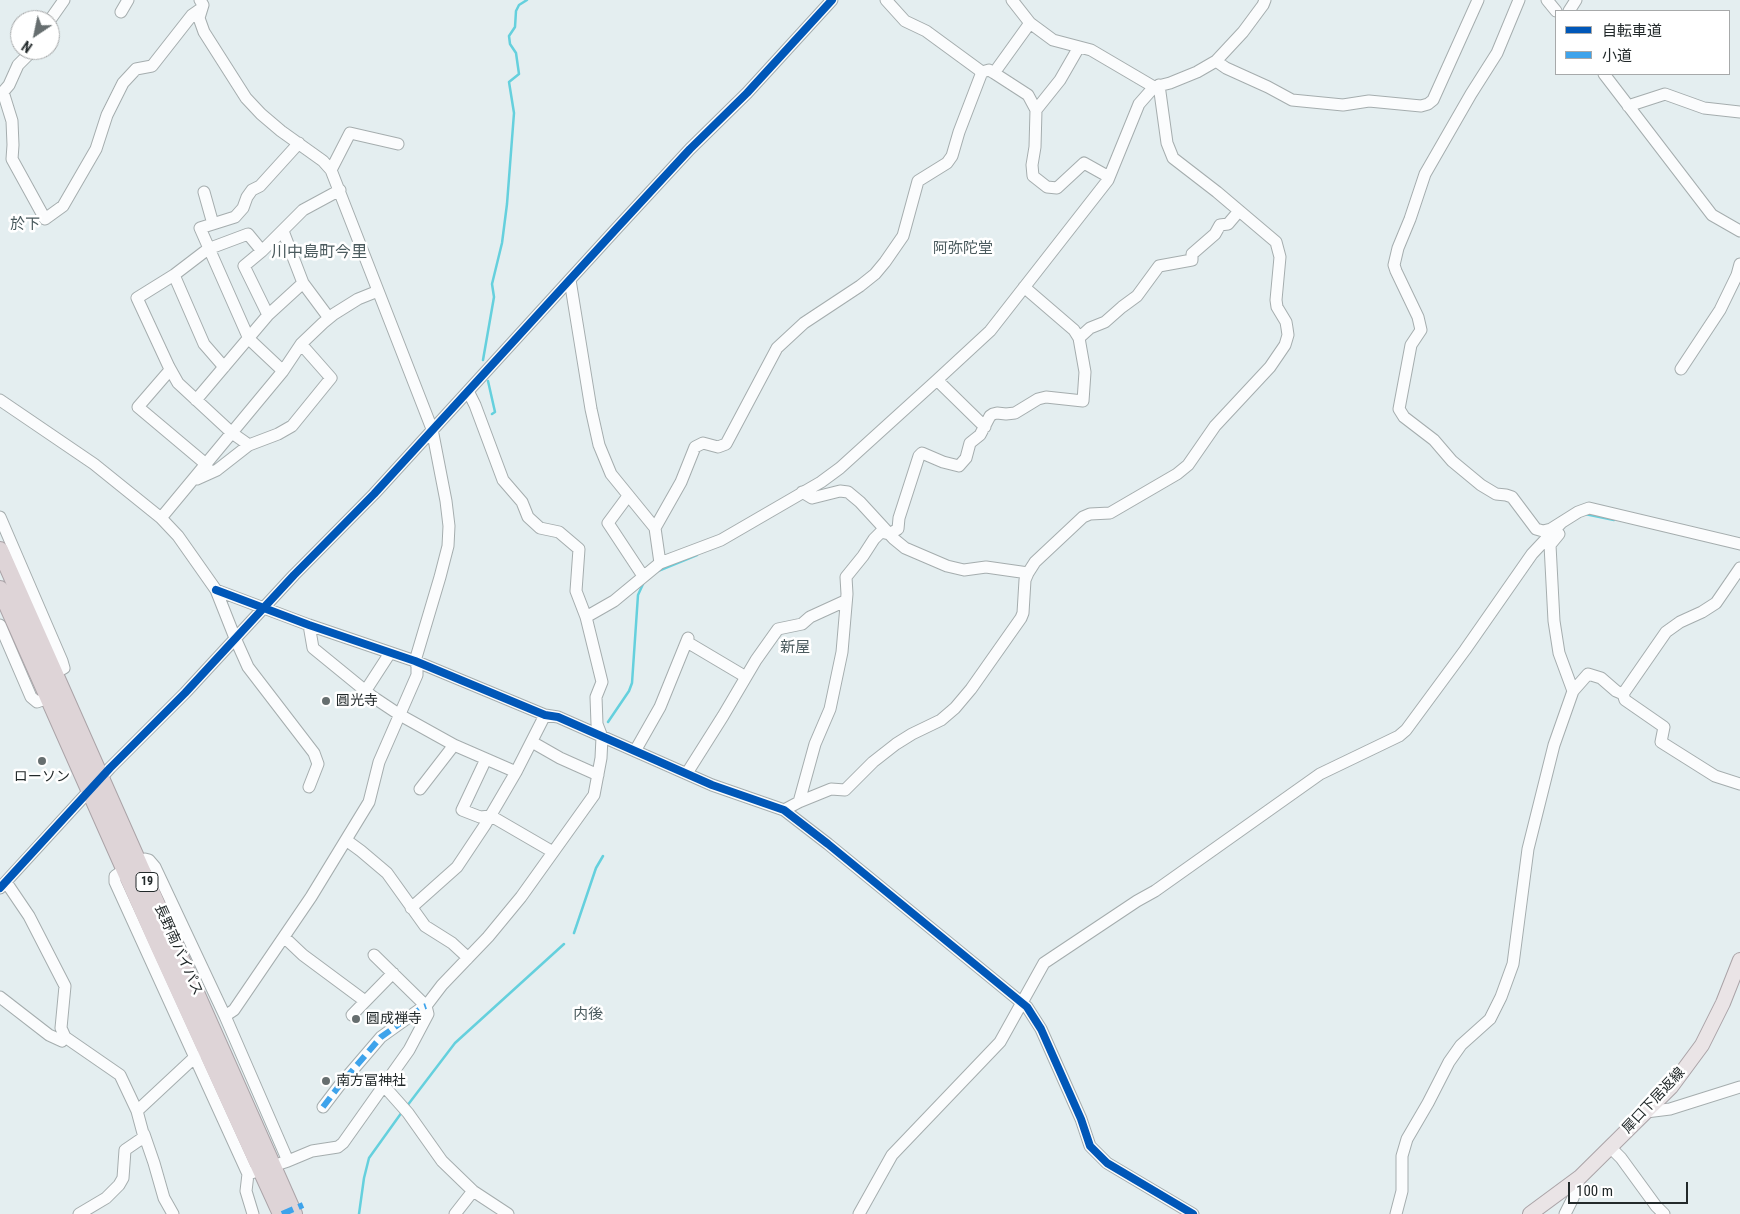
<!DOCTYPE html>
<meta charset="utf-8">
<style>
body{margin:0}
#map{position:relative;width:1740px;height:1214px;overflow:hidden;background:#e4eef0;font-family:"Roboto Condensed","Noto Sans JP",sans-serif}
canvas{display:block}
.legend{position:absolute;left:1555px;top:10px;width:175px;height:65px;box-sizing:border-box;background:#fff;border:1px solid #a7a9aa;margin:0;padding:6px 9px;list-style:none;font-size:15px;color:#22292a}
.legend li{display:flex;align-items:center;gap:10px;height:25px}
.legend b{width:25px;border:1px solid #a7a9aa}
.north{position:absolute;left:10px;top:10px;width:50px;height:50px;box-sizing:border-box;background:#fff;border:1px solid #a7a9aa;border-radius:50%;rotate:214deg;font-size:14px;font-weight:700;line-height:20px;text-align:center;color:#22292a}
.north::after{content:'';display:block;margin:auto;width:18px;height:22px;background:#666e6f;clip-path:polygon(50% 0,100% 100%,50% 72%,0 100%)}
.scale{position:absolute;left:1568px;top:1182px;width:120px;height:22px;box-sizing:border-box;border:2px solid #22292a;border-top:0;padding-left:6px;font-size:15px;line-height:18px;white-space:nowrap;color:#22292a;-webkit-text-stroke:4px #fff;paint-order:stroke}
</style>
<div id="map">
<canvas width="1740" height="1214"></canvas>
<ul class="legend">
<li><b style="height:6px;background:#0057b8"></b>自転車道</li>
<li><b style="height:6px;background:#3ea3eb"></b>小道</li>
</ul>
<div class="north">N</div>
<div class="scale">100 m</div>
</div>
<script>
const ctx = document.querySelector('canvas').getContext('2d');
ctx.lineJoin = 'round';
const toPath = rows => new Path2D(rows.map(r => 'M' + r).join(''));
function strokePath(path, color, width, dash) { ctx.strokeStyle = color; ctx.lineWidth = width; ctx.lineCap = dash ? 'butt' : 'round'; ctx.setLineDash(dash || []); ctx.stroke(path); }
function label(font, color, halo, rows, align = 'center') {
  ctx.font = font + ' "Roboto Condensed","Noto Sans JP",sans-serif'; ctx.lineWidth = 5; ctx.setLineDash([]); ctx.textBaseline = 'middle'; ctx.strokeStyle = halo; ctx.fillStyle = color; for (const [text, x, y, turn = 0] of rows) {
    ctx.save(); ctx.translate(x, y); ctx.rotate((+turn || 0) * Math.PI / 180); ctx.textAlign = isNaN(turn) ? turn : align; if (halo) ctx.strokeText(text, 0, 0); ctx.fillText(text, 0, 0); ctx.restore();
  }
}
strokePath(toPath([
 [483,360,494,297,492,284,502,243,507,204,514,113,509,82,519,74,516,53,510,44,509,36,515,27,516,11,519,5,527,0],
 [488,381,495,412,492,414],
 [1585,514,1614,520],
 [658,571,697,555],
 [608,722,629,691,632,683,638,595,643,584],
 [574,933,596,868,603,856],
 [407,1106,455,1043,564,944],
 [359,1214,364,1178,369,1158,402,1112]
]), '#65d0dd', 2.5);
const minor = toPath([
 [200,0,203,5,199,18,204,32,246,98,261,114,281,131,323,161,331,170,432,429,446,501,449,526,448,546,440,577,415,661,417,666,417,675,379,762,369,802,311,897,234,1010,225,1016],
 [886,0,905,21,926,31,982,72,989,70,994,73,1030,23],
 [1012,0,1030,23,1053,40,1091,50,1154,87],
 [1519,0,1497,53,1471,94,1425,174,1410,219,1398,248,1394,265,1396,271,1418,317,1421,330,1411,345,1399,409,1404,417,1434,440,1452,461,1481,485,1496,494,1506,495,1512,497,1536,529,1543,531,1551,529,1578,512,1589,508,1740,544],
 [1547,0,1556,11],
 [1569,11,1576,0],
 [121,12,128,0],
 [50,20,64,0],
 [1216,61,1226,68,1268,87,1292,100,1343,105,1369,101,1421,106,1428,104,1433,100,1478,0],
 [994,73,1028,95,1036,110,1060,80,1079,47],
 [1604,74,1712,215,1740,231],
 [3,92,12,121,13,145,12,159,45,219,63,206,96,149,107,115,123,83,136,69,152,66,192,15,202,8],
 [0,93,3,92,9,85,18,65,33,50],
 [1628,106,1665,94,1704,108,1740,112],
 [1036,110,1035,147,1032,165,1033,176,1047,187,1057,188,1084,163,1109,177],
 [331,170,350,133,398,144],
 [204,192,213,224],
 [262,251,244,266,268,315],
 [174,275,204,344,224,367],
 [570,280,591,409,599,445,611,474,655,528,660,563],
 [303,283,329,318],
 [1079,338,1090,328,1105,322,1122,307,1137,296,1159,266,1192,260,1192,254,1215,234,1220,225,1228,224,1239,211],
 [1681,369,1720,310,1737,275,1740,264],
 [170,370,138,407,207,465],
 [283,371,249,339,200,228,235,217,243,208,247,197,252,190,260,186,299,143],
 [937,380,985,427],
 [0,400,94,464,161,518,178,536,216,590,235,638,248,667,314,753,318,764,309,787],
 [196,400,268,315,303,283,283,231],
 [249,445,232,433,178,383,169,367,137,298,174,275,208,249,248,234,262,251,303,210,340,190],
 [197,479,217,470,249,445,278,434,292,426,331,378,301,344],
 [802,492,812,498,840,491,848,492,860,502,894,539,905,548,947,566,964,570,986,567,1028,573],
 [628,496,608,523,643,576],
 [0,517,62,661,64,668,55,673],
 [161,518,283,371,301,344,323,323,334,314,358,299,378,291],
 [655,528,681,482,695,447,703,443,718,447,726,444,777,348,804,323,860,286,875,274,885,262,903,236,918,181,947,163,952,156,959,132,982,72],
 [1559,534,1550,545,1554,621,1559,653,1573,691],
 [216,590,309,625,415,661,545,715,558,717,712,785,784,810,828,844,1027,1007,1041,1029,1081,1119,1090,1146,1107,1163,1193,1214],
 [586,617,614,601,660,563,721,540,821,482,840,468,937,380,990,331,1108,180,1139,104,1154,87,1170,83,1197,72,1216,61,1243,32,1263,5,1265,0],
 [0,625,31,697,37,702,48,698],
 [309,625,313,648,373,697,400,715,454,745,516,772],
 [687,642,746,677],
 [366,690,390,653],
 [1623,694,1666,632,1680,622,1702,612,1716,603,1740,568],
 [532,742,560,758,598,775],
 [635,751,660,707,688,638],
 [486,759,462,810,480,817,491,816,553,852],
 [687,773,723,716,756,660,778,629,802,624,810,617,845,601],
 [420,789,454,745],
 [799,802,815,744,830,709,842,652,847,594,846,577,863,556,874,539,881,532,889,534,898,529,899,518,919,456,922,453,943,462,959,466,966,458,970,443,980,435,990,416,993,414,997,413,1006,414,1015,413,1038,399,1046,397,1083,401,1085,372,1079,338,1074,330,1024,287],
 [784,810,799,802,831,789,845,790,873,762,896,744,912,734,941,720,955,708,971,689,1021,618,1023,613,1025,580,1028,573,1035,562,1083,517,1090,514,1110,513,1177,474,1188,465,1215,426,1270,367,1285,345,1288,335,1287,328,1286,322,1277,307,1276,300,1280,257,1276,242,1217,192,1173,158,1167,143,1159,85],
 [346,840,361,851,387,873,425,926,452,943,465,955,467,959],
 [139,862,145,859,149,860,155,867,225,1016,288,1161],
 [125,869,115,876,115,882,248,1174,246,1191,253,1214],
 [6,882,29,916,65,986,61,1028,65,1037,120,1075,137,1111,144,1137,125,1150,123,1178,119,1185,106,1198,79,1214],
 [0,888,110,768,185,693,294,575,374,494,617,228,690,149,747,93,832,0],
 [411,908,457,867,485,825,516,772,545,715],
 [284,937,303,955,365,1001],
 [0,997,49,1035,62,1041,65,1037],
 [352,1015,393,973],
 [384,1086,408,1113,442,1161,473,1191,508,1214],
 [323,1107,339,1086,381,1037,423,1007,426,1006,374,955],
 [137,1111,196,1056],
 [1646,1112,1670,1109,1740,1087],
 [144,1134,154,1163,164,1198,173,1214],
 [1610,1147,1621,1158,1656,1206,1664,1214],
 [248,1174,288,1161,312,1151,338,1147,343,1143,409,1050,428,1014,426,1006,442,985,488,937,521,897,594,795,601,758,602,737,597,724,596,697,602,682,586,617,576,591,579,549,559,532,540,528,528,517,522,502,503,480,475,405,468,391],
 [455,1214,473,1191],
 [859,1214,892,1155,1000,1042,1044,963,1137,901,1155,891,1320,774,1399,736,1406,730,1465,650,1532,554,1562,522],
 [1396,1214,1402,1191,1402,1156,1407,1139,1428,1103,1449,1062,1461,1045,1490,1019,1501,997,1513,964,1528,849,1554,745,1573,691,1588,674,1601,678,1616,691,1623,694,1625,700,1664,727,1661,742,1715,776,1740,784],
 [1565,1214,1573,1198,1580,1177]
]);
const major = toPath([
 [1530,1214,1580,1177,1671,1087,1702,1045,1723,1003,1740,960]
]);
const highway = toPath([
 [0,550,294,1214],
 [0,589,158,945,281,1214]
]);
strokePath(minor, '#a5adae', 13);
strokePath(major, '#aaa3a7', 16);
strokePath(highway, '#aaa3a7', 18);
strokePath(minor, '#fbfcfd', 11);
strokePath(major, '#eae4e6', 14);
strokePath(highway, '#ded4d7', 16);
strokePath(toPath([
 [323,1107,339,1086,381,1037,423,1007,426,1006],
 [282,1214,303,1205]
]), '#3ea3eb', 6, [12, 6]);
strokePath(toPath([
 [216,590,309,625,415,661,545,715,558,717,712,785,784,810,828,844,1027,1007,1041,1029,1081,1119,1090,1146,1107,1163,1193,1214],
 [0,888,110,768,185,693,294,575,374,494,617,228,690,149,747,93,832,0]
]), '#0057b8', 8);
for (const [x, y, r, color] of [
 [326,701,5,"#666e6f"],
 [42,761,5,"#666e6f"],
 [356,1019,5,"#666e6f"],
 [326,1081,5,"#666e6f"]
]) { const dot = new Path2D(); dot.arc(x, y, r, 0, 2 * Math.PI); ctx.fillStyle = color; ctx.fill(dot); strokePath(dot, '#fff', 2); }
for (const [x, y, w] of [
 [147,882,22]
]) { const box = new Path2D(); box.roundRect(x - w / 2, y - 9.5, w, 19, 4); ctx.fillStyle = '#fff'; ctx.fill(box); strokePath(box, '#22292a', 1); }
label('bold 12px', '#22292a', null, [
 ["19",147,882]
]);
label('14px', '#22292a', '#fff', [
 ["圓光寺",336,701],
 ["ローソン",42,777,"center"],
 ["圓成禅寺",366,1019],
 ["南方冨神社",336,1081]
], 'left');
label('14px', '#22292a', '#fff', [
 ["長野南バイパス",178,950,66],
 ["犀口下居返線",1654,1101,-47]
]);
label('15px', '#4b5b5e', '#fff', [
 ["於下",25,225],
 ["阿弥陀堂",963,249],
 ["新屋",795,648],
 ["内後",588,1015]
]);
label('16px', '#4b5b5e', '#fff', [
 ["川中島町今里",319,253]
]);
</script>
